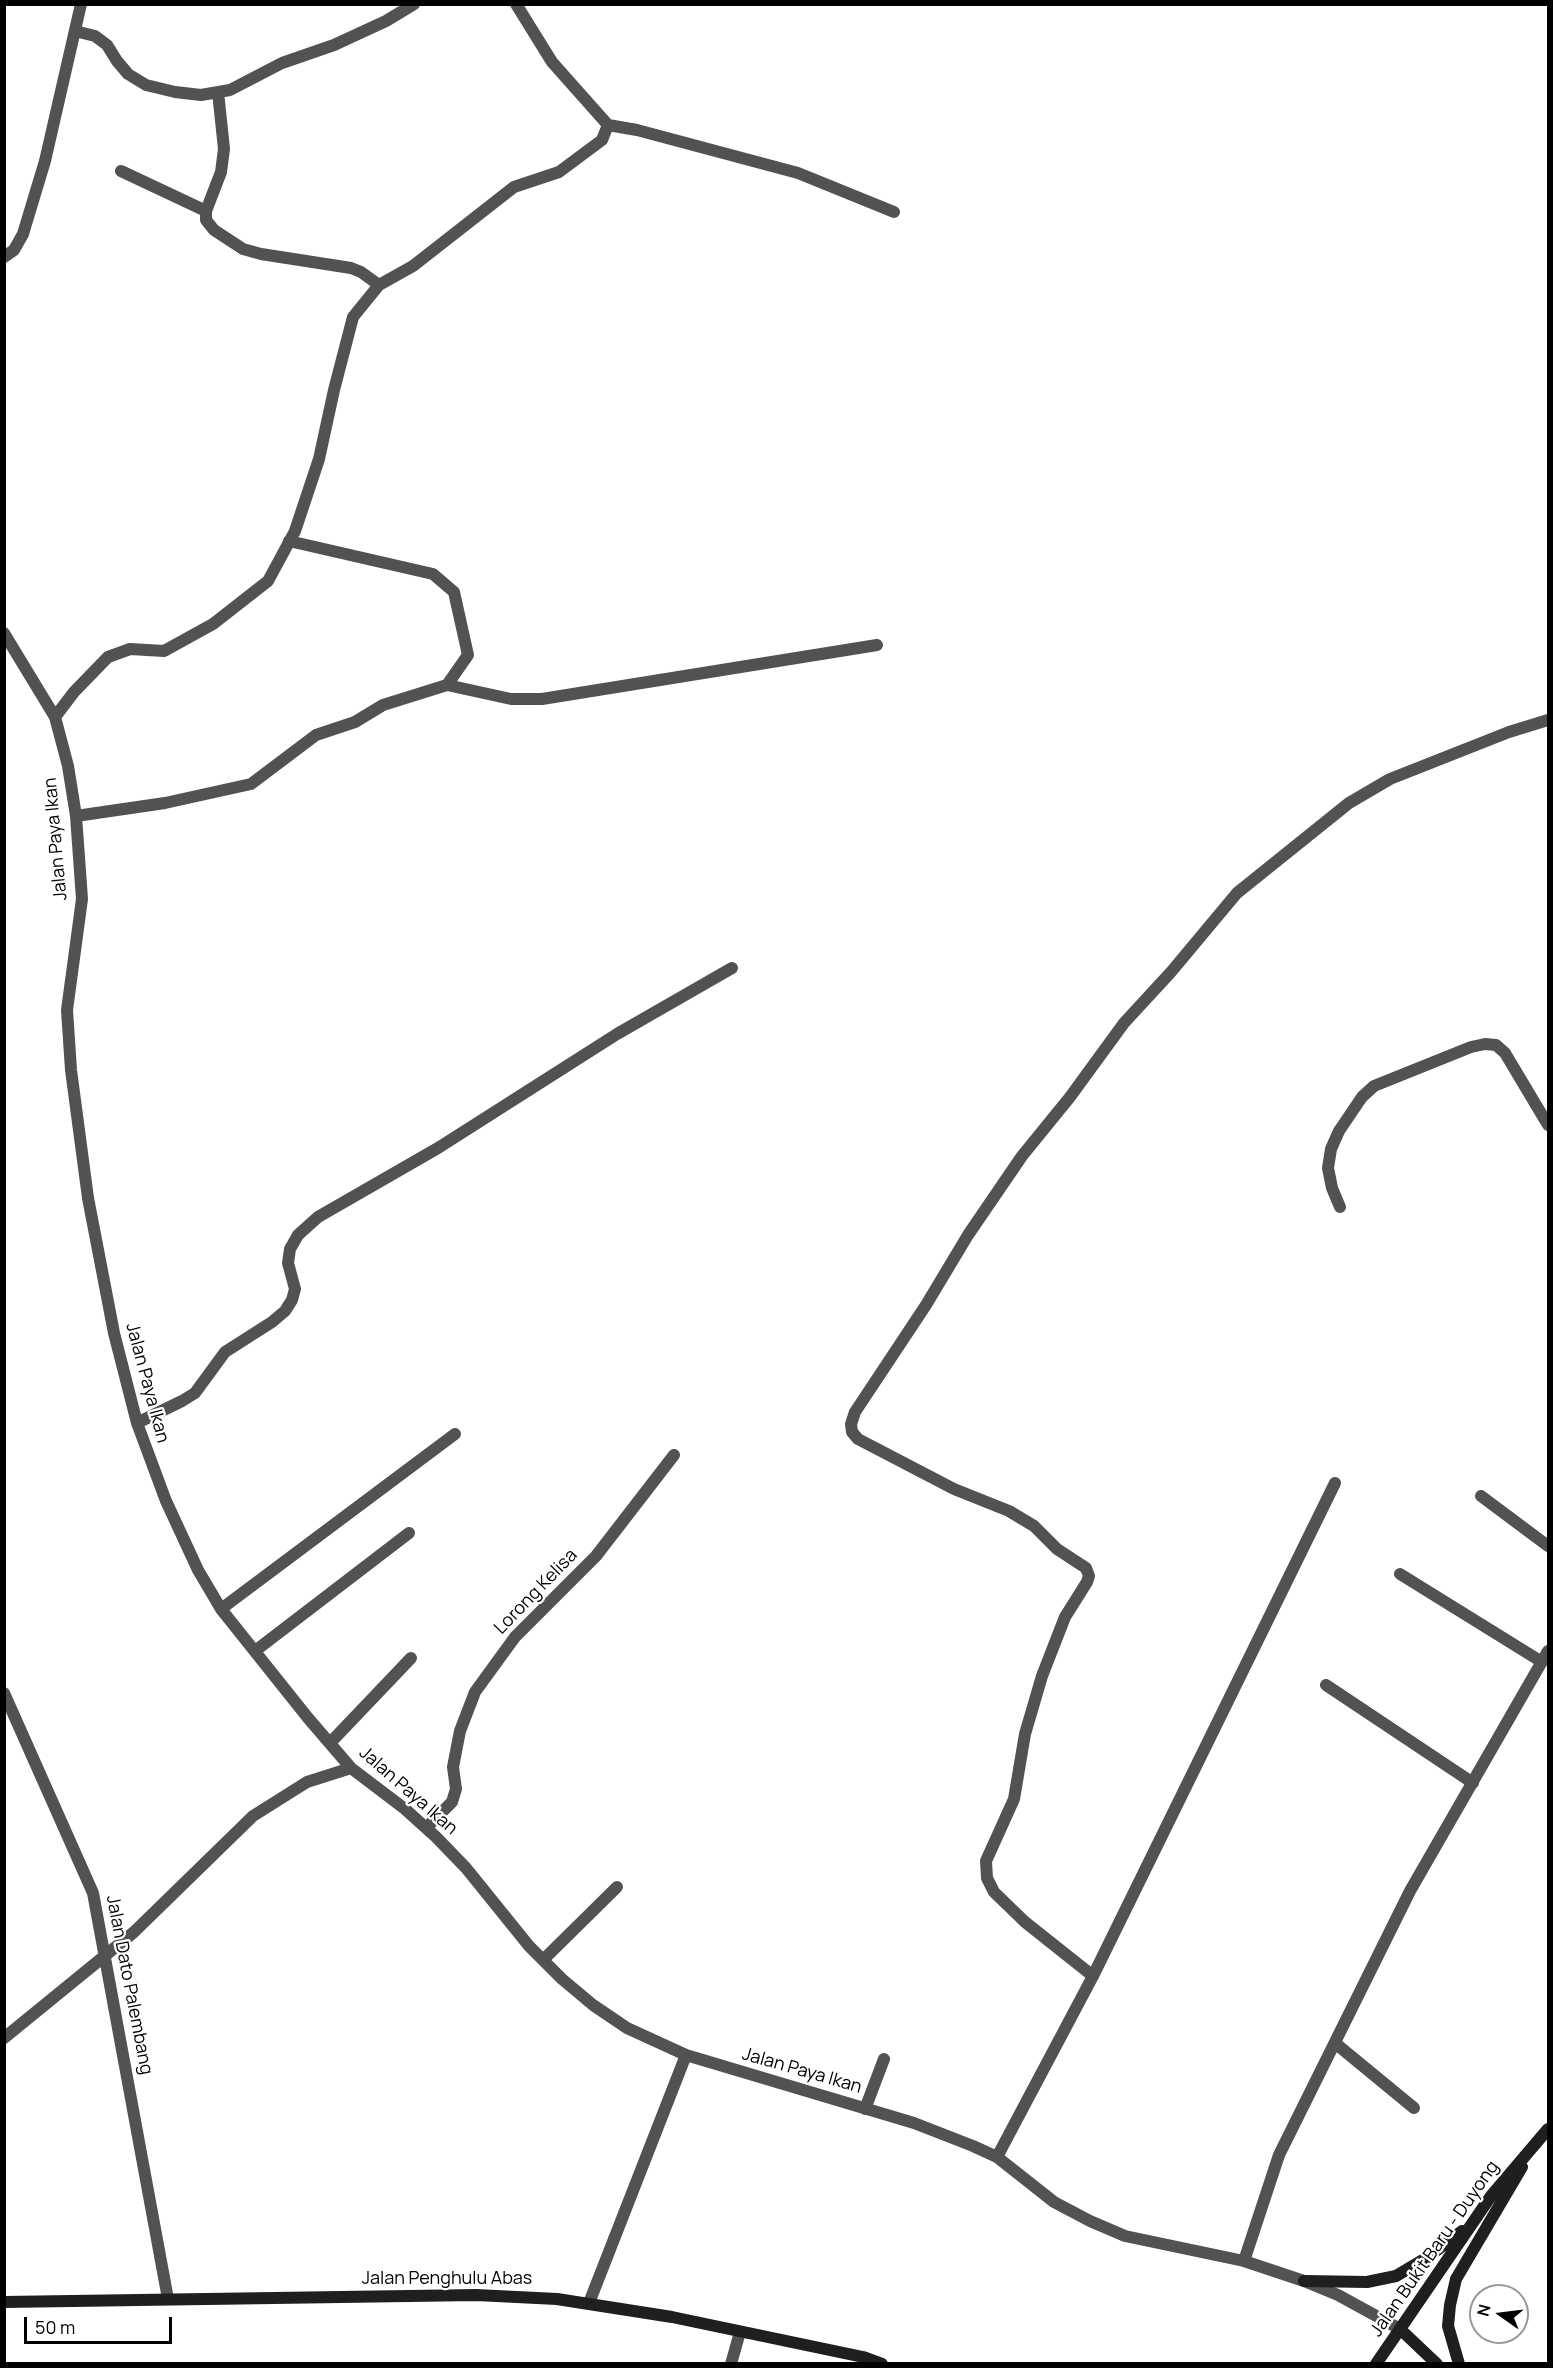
<!DOCTYPE html>
<style>
body{margin:0}
#map{position:relative;width:1553px;height:2368px;overflow:hidden;background:#fff;font-family:Manrope,sans-serif}
canvas{display:block}
.frame{position:absolute;inset:0;border:6px solid #000;pointer-events:none}
.north{position:absolute;left:1469px;top:2284px;width:60px;height:60px;box-sizing:border-box;background:#fff;border:2px solid #999;border-radius:50%;rotate:284deg;font-size:16px;font-weight:700;line-height:24px;text-align:center;color:#000}
.north::after{content:'';display:block;margin:auto;width:21px;height:27px;background:#000;clip-path:polygon(50% 0,100% 100%,50% 72%,0 100%)}
.scale{position:absolute;left:24px;top:2317px;width:148px;height:27px;box-sizing:border-box;border:3px solid #000;border-top:0;padding-left:8px;font-size:18px;line-height:21px;white-space:nowrap;color:#000;-webkit-text-stroke:4px #fff;paint-order:stroke}
</style>
<div id="map">
<canvas width="1553" height="2368"></canvas>
<div class="frame"></div>
<div class="north">N</div>
<div class="scale">50 m</div>
</div>
<script>
const ctx = document.querySelector('canvas').getContext('2d');
ctx.lineJoin = 'round';
const toPath = rows => new Path2D(rows.map(r => 'M' + r).join(''));
function strokePath(path, color, width, dash) { ctx.strokeStyle = color; ctx.lineWidth = width; ctx.lineCap = dash ? 'butt' : 'round'; ctx.setLineDash(dash || []); ctx.stroke(path); }
function label(font, color, halo, rows, align = 'center') {
  ctx.font = font + ' Manrope,sans-serif'; ctx.lineWidth = 4.5; ctx.setLineDash([]); ctx.textBaseline = 'middle'; ctx.strokeStyle = halo; ctx.fillStyle = color; for (const [text, x, y, turn = 0] of rows) {
    ctx.save(); ctx.translate(x, y); ctx.rotate((+turn || 0) * Math.PI / 180); ctx.textAlign = isNaN(turn) ? turn : align; if (halo) ctx.strokeText(text, 0, 0); ctx.fillText(text, 0, 0); ctx.restore();
  }
}
strokePath(toPath([
 [75,31,95,36,107,45,117,61,128,74,146,85,175,92,201,95,230,90,282,63,334,45,386,21,414,4],
 [218,92,224,149,221,172,206,211,206,220,214,230,243,249,261,254,351,268,361,272,379,285],
 [608,125,637,130,798,173,894,212],
 [121,171,206,211],
 [4,257,14,250,23,234,45,161,81,4],
 [4,633,55,717,68,766,76,816,82,899,67,1010,71,1070,88,1198,114,1333,137,1423,166,1501,198,1570,221,1609,308,1718,351,1768,405,1809,436,1837,466,1868,529,1946,562,1979,593,2005,627,2028,686,2055,914,2123,973,2146,997,2157,1054,2202,1090,2221,1125,2236,1244,2261,1304,2281,1338,2295,1400,2329],
 [447,685,511,699,542,699,877,645],
 [55,717,74,692,108,657,130,649,164,651,213,624,268,581,295,531,319,459,334,390,353,317,379,285,413,266,514,187,559,172,602,140,608,125,552,62,516,4],
 [76,816,165,803,251,784,316,735,355,722,383,705,447,685,468,655,454,592,433,574,289,541],
 [1340,1207,1332,1188,1328,1168,1331,1149,1339,1131,1362,1097,1374,1086,1471,1047,1485,1044,1496,1045,1505,1053,1548,1125],
 [137,1423,182,1401,195,1393,225,1352,272,1322,285,1311,292,1300,295,1289,288,1263,290,1249,298,1235,318,1217,438,1148,617,1034,732,968],
 [1481,1496,1548,1546],
 [1400,1574,1542,1662],
 [221,1609,455,1434],
 [255,1651,409,1533],
 [1326,1685,1473,1783],
 [4,1693,93,1893,168,2299],
 [330,1743,411,1658],
 [426,1828,452,1802,456,1789,453,1767,460,1731,475,1692,515,1637,596,1556,674,1455],
 [543,1960,617,1887],
 [1093,1976,1025,1922,994,1892,987,1878,986,1861,1014,1799,1025,1734,1042,1676,1065,1617,1087,1582,1089,1576,1086,1568,1057,1549,1034,1526,1009,1511,954,1489,858,1439,852,1432,851,1424,855,1412,926,1305,968,1235,1022,1156,1070,1097,1124,1023,1171,972,1237,893,1349,803,1390,779,1509,732,1548,720],
 [4,2038,134,1932,253,1816,307,1782,351,1768],
 [1335,2043,1414,2108],
 [865,2109,884,2059],
 [997,2157,1093,1976,1335,1483],
 [1244,2261,1279,2155,1410,1891,1548,1651],
 [589,2303,686,2055],
 [731,2364,740,2332]
]), '#525252', 12);
strokePath(toPath([
 [1304,2281,1367,2282,1396,2276,1428,2257,1462,2231],
 [4,2302,476,2295,557,2299,672,2317,863,2357,882,2364],
 [1400,2329,1437,2364],
 [1376,2364,1491,2196,1548,2129],
 [1459,2364,1448,2326,1450,2305,1456,2279,1522,2167]
]), '#1f1f1f', 12);
label('18px', '#000', '#fff', [
 ["Jalan Paya Ikan",56,839,-95],
 ["Jalan Paya Ikan",147,1383,75],
 ["Lorong Kelisa",536,1592,-46],
 ["Jalan Paya Ikan",408,1791,41],
 ["Jalan Dato Palembang",129,1985,79],
 ["Jalan Paya Ikan",802,2071,16],
 ["Jalan Bukit Baru - Duyong",1435,2249,-55],
 ["Jalan Penghulu Abas",447,2279]
]);
</script>
